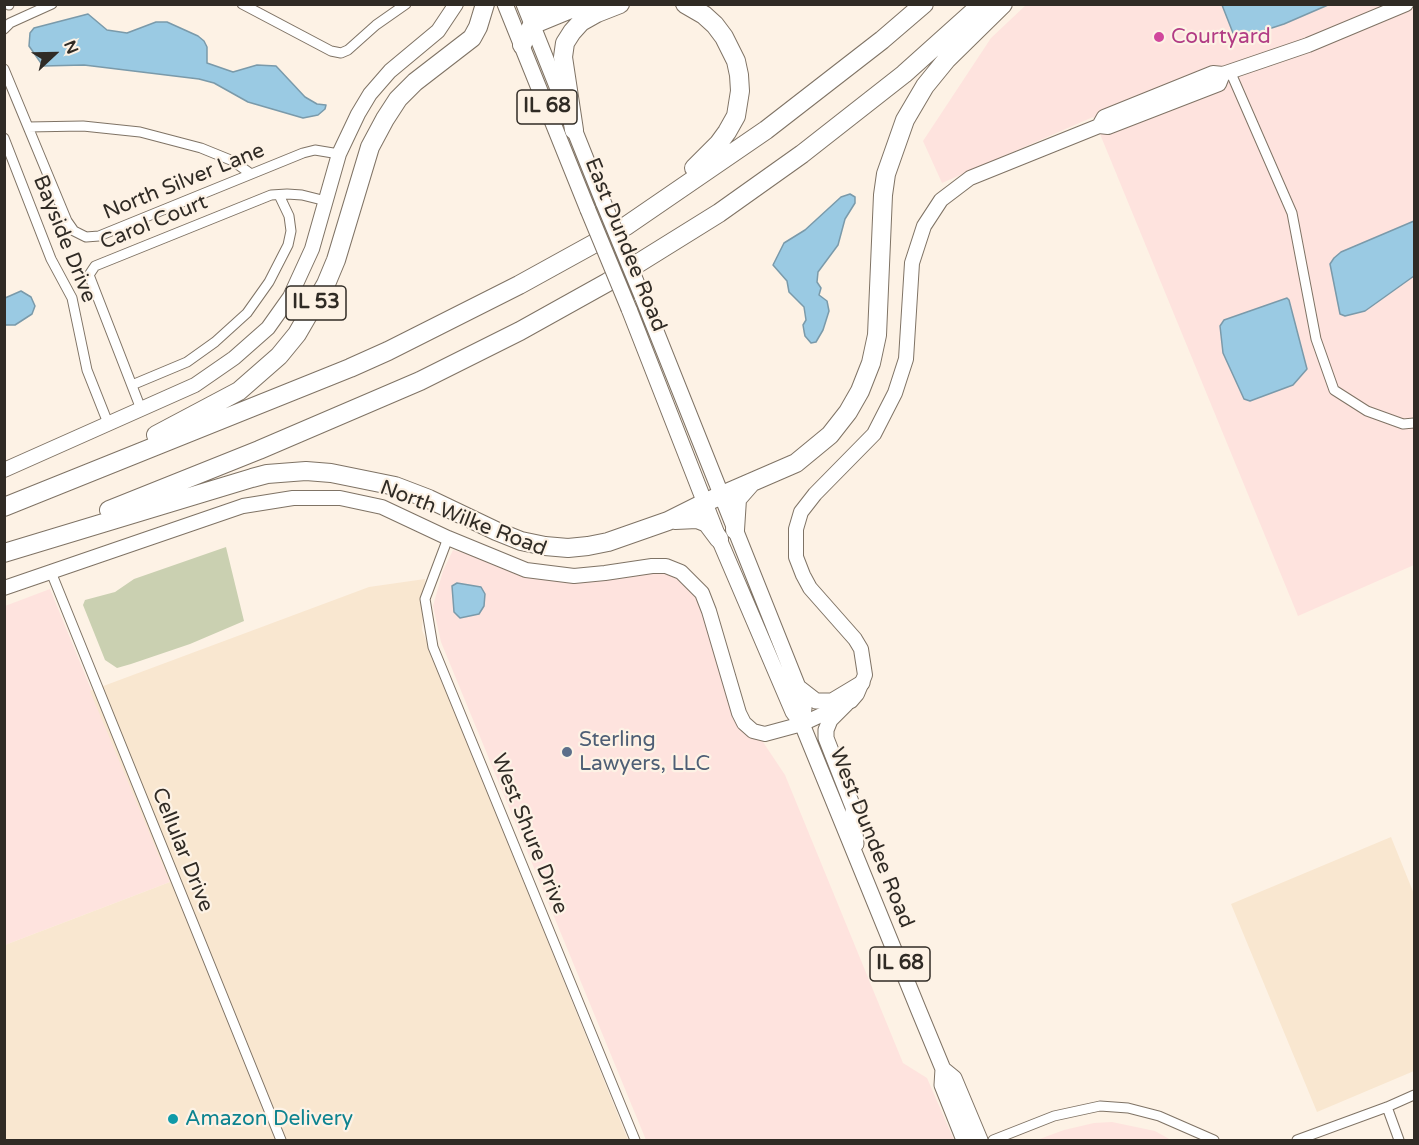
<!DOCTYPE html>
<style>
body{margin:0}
#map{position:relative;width:1419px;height:1145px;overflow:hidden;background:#fdf2e5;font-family:"Varela Round",sans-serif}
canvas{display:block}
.frame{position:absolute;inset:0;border:6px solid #302b25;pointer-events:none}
.north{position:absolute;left:24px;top:24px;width:60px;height:60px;-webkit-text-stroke:4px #fdf2e5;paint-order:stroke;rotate:68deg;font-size:16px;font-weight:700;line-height:24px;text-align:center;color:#302b25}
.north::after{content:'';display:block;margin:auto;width:21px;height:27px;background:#302b25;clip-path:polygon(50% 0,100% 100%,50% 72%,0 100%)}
</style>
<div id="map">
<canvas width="1419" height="1145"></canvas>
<div class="frame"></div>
<div class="north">N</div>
</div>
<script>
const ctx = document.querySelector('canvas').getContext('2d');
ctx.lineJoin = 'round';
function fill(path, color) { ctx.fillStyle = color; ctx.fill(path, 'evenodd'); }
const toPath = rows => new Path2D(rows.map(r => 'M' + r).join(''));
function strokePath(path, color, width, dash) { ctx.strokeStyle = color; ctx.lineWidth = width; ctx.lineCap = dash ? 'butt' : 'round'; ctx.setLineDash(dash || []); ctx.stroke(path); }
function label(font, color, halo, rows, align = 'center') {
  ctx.font = font + ' "Varela Round",sans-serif'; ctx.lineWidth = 4.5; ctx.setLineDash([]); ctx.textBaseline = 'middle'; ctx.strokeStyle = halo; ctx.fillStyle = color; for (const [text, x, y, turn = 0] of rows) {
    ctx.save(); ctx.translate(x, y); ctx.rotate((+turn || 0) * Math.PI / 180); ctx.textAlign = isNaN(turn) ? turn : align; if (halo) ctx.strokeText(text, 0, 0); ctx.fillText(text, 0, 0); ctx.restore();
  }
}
fill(toPath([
 [1026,5,1414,5,1414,565,1298,616,1093,117,942,183,923,141,991,38],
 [453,550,474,556,526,576,652,571,673,574,691,586,707,624,738,727,763,742,785,775,903,1063,927,1078,954,1140,646,1140,441,642,433,606,443,571],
 [50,589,170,882,5,945,5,606],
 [1112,1122,1155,1131,1171,1140,1037,1140,1064,1130,1094,1123]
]), '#fee3de');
fill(toPath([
 [425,579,422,630,628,1140,5,1140,5,945,170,882,90,691,369,587],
 [1391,837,1414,894,1414,1071,1317,1112,1231,904]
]), '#f9e7d0');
fill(toPath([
 [226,547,244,621,190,644,131,664,117,668,105,660,83,605,85,600,115,592,134,579]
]), '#cad0b1');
const water = toPath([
 [1222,5,1222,4,1328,5,1284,24,1244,37,1238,37,1233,33,1222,5],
 [88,14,107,30,127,33,156,22,167,22,198,36,204,41,207,47,207,63,233,72,257,65,276,66,305,97,317,104,326,105,325,109,318,115,303,118,248,102,214,83,199,79,84,65,43,66,29,46,30,33,34,28,88,14],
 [850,194,855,197,855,203,845,219,838,245,818,272,817,282,821,288,819,295,827,301,829,311,823,330,816,342,811,343,805,336,804,331,803,325,806,320,804,307,789,292,787,281,773,265,784,243,805,230,841,197,850,194],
 [1414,221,1414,276,1365,311,1345,316,1340,314,1330,264,1334,258,1341,252,1414,221],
 [21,291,31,297,35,306,32,314,15,325,5,325,5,298,21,291],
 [1287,298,1289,300,1307,369,1293,385,1250,401,1244,399,1223,353,1220,326,1224,320,1287,298],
 [457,583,481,587,485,594,484,606,479,614,460,618,454,612,452,586,457,583]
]);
fill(water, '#9acae3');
strokePath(water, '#7a9aaa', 1.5);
const street = toPath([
 [9,4,9,5],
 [242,4,331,51,341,53,348,50,376,25,406,4],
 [4,29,10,23,52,4],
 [4,69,67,221,74,231,86,237,99,236,303,153,315,150,339,154],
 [1230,71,1292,213,1316,339,1334,390,1367,411,1403,424,1414,423],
 [28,127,83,126,140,132,201,148,233,161,251,174],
 [4,138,51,259,72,298,87,370,108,423],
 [132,385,187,362,215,342,247,313,269,282,288,245,291,231,289,216,279,195],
 [141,409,89,275,95,266,271,195,287,194,302,195,326,201],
 [448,538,425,599,433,647,635,1140],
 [51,572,281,1140],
 [1387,1107,1399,1140],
 [993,1140,1054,1116,1100,1106,1128,1108,1159,1116,1214,1140],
 [1297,1140,1387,1107,1414,1095]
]);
const secondary = toPath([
 [1099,126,1104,117,1213,73,1223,74,1308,45,1406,4],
 [4,470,195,385,234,358,268,328,290,297,312,249,339,154,358,114,370,94,390,71,438,31,456,4],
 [4,588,243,506,293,498,340,498,382,507,448,538,526,570,574,576,605,573,652,566,666,566,681,572,702,593,709,611,739,713,744,723,753,731,765,734,802,724,851,701,857,694,865,675,861,649,855,639,810,588,803,575,796,557,796,529,801,512,815,494,874,434,895,393,906,359,912,263,924,226,941,200,970,178,1099,126,1108,127,1219,84,1223,74]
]);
const primary = toPath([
 [505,4,588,210],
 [524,4,604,204],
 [642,296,798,687,804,708,802,724],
 [629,309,719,539,793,712,802,724,919,1011,943,1069,942,1085,964,1140],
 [798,687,816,701,832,701,862,683],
 [846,704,830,720,826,730,826,738,853,807,856,844],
 [943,1069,954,1078,980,1140]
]);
const highway = toPath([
 [530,4,548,10,562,9],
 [685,4,704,15,715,25,724,37,736,61,739,75,740,91,736,116,727,132,719,143,694,168],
 [522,45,532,25,583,4],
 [574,130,563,57,565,43,572,32,581,22,597,13,620,4],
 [156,435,239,391,279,356,297,334,326,284,336,260,370,147,385,119,398,99,415,82,472,38,478,27,485,4],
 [4,507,350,368,388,351,519,285,626,226,766,130,882,40,924,4],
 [109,510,259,450,420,381,520,331,608,282,719,213,802,154,904,74,982,4],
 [675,520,697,519,707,523,719,539],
 [735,530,737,499,751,483],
 [4,553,252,478,267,474,306,471,331,473,395,486,429,499,496,531,521,541,545,546,568,548,588,546,608,542,668,521,706,502,796,463,830,435,848,412,860,391,871,363,877,335,883,195,886,174,905,120,925,86,947,59,1003,4]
]);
strokePath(street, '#7f7365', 11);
strokePath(secondary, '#7f7365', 16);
strokePath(primary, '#7f7365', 17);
strokePath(highway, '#7f7365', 20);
strokePath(street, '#fff', 9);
strokePath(secondary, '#fff', 14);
strokePath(primary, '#fff', 15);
strokePath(highway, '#fff', 18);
const primaryBridge = toPath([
 [604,204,642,296],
 [588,210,629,309]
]);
strokePath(primaryBridge, '#7f7365', 17, []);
strokePath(primaryBridge, '#fff', 15);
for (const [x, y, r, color] of [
 [1159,37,6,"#d1479c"],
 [567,752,6,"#5c6f8a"],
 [173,1119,6,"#0f9aa8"]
]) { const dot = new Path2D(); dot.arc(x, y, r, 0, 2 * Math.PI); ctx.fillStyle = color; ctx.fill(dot); strokePath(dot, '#fdf2e5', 2); }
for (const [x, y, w] of [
 [547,107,60],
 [316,303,60],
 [900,964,60]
]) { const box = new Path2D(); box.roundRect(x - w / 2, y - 17, w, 34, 4.5); ctx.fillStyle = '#fdf2e5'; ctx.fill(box); strokePath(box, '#302b25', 1.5); }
label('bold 20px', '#302b25', null, [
 ["IL 68",547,107],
 ["IL 53",316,303],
 ["IL 68",900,964]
]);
label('21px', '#b23c85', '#fdf2e5', [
 ["Courtyard",1171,37]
], 'left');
label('21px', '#302b25', '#fdf2e5', [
 ["North Silver Lane",184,182,-22],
 ["Carol Court",154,223,-22],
 ["Bayside Drive",64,239,68],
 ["East Dundee Road",625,245,68],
 ["North Wilke Road",463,519,21],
 ["West Shure Drive",529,834,68],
 ["West Dundee Road",871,838,68],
 ["Cellular Drive",182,850,68]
]);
label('21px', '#4e5e75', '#fdf2e5', [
 ["Sterling",579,740],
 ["Lawyers, LLC",579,764]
], 'left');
label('21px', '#0d838f', '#fdf2e5', [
 ["Amazon Delivery",185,1119]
], 'left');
</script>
